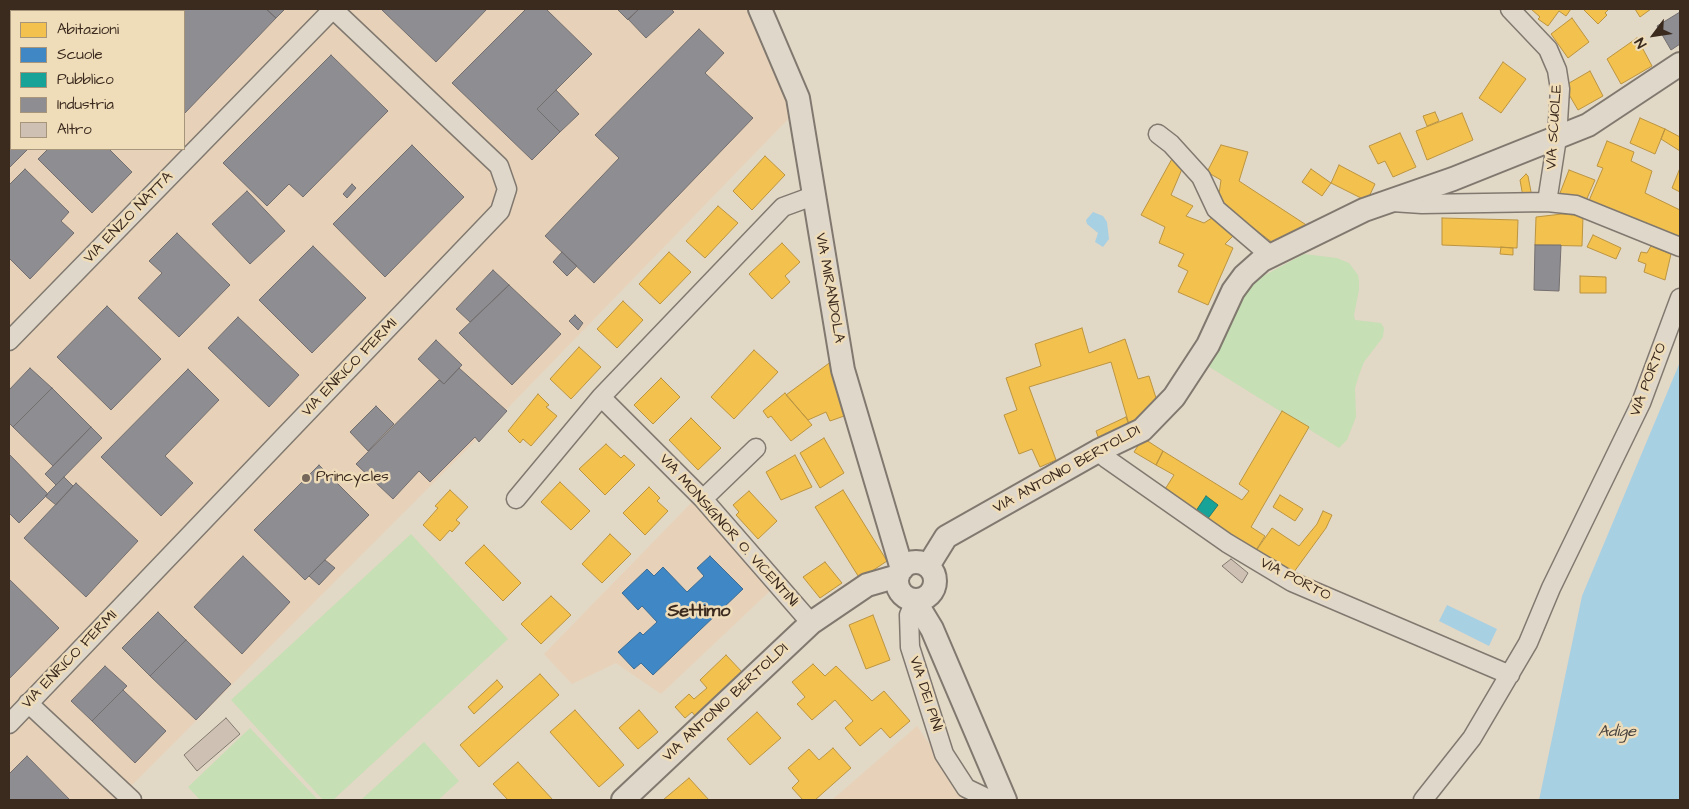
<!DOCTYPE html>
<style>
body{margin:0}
#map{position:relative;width:1689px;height:809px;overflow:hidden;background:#e2d8c6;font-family:"Architects Daughter",sans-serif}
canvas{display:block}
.frame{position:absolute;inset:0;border:10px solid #3b2a1e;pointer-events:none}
.legend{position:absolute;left:10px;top:10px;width:175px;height:140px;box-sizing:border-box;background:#efdcb9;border:1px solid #a7957b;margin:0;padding:6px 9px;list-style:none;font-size:15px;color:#3b2a1e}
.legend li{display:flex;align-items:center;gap:10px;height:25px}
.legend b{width:25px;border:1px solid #a7957b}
.north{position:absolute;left:1629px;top:10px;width:50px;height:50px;-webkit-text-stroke:4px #efdcb9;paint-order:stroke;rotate:239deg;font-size:14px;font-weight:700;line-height:20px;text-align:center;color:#3b2a1e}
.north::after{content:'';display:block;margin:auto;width:18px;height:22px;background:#3b2a1e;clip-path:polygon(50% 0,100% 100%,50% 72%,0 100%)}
</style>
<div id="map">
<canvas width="1689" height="809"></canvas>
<div class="frame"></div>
<ul class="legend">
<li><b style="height:14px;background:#f2c14e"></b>Abitazioni</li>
<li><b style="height:14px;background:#3f88c5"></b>Scuole</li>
<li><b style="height:14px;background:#17a398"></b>Pubblico</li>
<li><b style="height:14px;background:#8d8d92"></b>Industria</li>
<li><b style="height:14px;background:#cfc0b4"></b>Altro</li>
</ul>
<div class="north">N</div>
</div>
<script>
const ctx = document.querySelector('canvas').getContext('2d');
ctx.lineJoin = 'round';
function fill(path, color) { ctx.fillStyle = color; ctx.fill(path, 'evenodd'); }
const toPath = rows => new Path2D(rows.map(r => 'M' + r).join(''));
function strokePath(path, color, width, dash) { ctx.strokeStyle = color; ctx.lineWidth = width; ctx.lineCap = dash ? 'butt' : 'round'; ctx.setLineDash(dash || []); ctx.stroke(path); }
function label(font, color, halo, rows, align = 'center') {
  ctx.font = font + ' "Architects Daughter",sans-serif'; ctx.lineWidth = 5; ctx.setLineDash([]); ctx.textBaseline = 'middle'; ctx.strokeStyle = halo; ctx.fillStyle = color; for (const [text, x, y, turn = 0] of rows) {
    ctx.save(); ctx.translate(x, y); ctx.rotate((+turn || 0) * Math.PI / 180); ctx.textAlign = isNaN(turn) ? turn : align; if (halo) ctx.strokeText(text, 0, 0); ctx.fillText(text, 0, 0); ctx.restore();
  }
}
fill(toPath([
 [9,9,754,9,793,114,500,416,121,796,124,800,9,800],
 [11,11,184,11,184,149,11,149],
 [694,500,771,590,661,694,616,663,572,684,544,654],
 [917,726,968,800,832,800]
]), '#e7d2b9');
fill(toPath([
 [1304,254,1337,258,1349,263,1358,275,1359,281,1359,290,1354,315,1355,320,1381,323,1384,328,1383,337,1364,362,1359,375,1355,388,1356,417,1347,440,1339,448,1203,363,1232,306,1254,281],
 [411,534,508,639,333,800,323,800,231,700],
 [250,728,318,800,200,800,188,787],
 [424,742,459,781,438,800,361,800]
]), '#c6dfb4');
fill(toPath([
 [1093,212,1103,216,1107,222,1109,239,1103,247,1095,242,1098,233,1087,224,1086,220],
 [1680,362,1680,800,1539,800,1582,596],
 [1447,605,1497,629,1489,646,1439,621]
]), '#a8d0e3');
const homes = toPath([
 [1531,9,1571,9,1566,16,1559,11,1548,26,1538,19,1540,17,1531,9],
 [1583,9,1609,9,1605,13,1607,15,1598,24,1583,9],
 [1635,9,1651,9,1640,17,1635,9],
 [1572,18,1589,42,1568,58,1551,34,1572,18],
 [1637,38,1652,66,1621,84,1607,59,1637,38],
 [1503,62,1526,79,1501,113,1479,98,1503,62],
 [1590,71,1603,96,1578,110,1564,86,1590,71],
 [1435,112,1439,121,1427,126,1423,116,1435,112],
 [1462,113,1473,140,1427,160,1416,131,1462,113],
 [1640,118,1665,129,1655,154,1630,143,1640,118],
 [1665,129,1680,137,1680,151,1661,139,1665,129],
 [1400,133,1416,167,1393,177,1385,161,1378,164,1369,146,1400,133],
 [1607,141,1634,152,1631,161,1652,171,1645,193,1680,210,1680,242,1588,203,1603,168,1597,166,1607,141],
 [1221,145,1248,152,1239,181,1314,230,1273,243,1218,201,1221,180,1207,172,1221,145],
 [765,156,785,175,752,210,733,191,765,156],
 [1173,157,1185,162,1171,195,1193,206,1186,216,1204,223,1215,216,1233,236,1225,244,1233,248,1208,305,1178,292,1188,271,1178,266,1184,254,1159,243,1165,227,1141,215,1173,157],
 [1339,165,1375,184,1367,201,1331,183,1339,165],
 [1680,168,1680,192,1672,188,1680,168],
 [1311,169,1331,183,1322,196,1302,182,1311,169],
 [1569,170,1595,180,1585,203,1560,193,1569,170],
 [1526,174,1528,176,1532,197,1523,197,1520,180,1526,174],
 [718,206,738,223,705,258,686,241,718,206],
 [1562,214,1583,216,1582,246,1535,245,1536,217,1562,214],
 [1442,218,1518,220,1517,248,1442,245,1442,218],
 [1593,235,1621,248,1616,259,1587,247,1593,235],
 [782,243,800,262,785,276,790,282,772,299,749,274,782,243],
 [1651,246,1671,254,1665,280,1644,272,1646,264,1638,261,1641,252,1647,253,1651,246],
 [1501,247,1513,248,1513,255,1500,254,1501,247],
 [669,252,691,272,660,304,639,284,669,252],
 [1580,276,1606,277,1606,293,1580,293,1580,276],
 [623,301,643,320,617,348,597,329,623,301],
 [1082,328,1089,353,1125,339,1138,379,1149,376,1157,401,1130,428,1111,362,1029,387,1056,460,1040,467,1032,449,1019,454,1004,415,1017,410,1006,378,1041,366,1035,344,1082,328],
 [579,347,601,367,571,399,550,379,579,347],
 [754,350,778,372,734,419,711,397,754,350],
 [832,361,847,415,830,421,826,412,808,420,786,395,832,361],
 [661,378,680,397,653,424,634,405,661,378],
 [785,393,812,425,791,441,771,416,768,418,763,411,785,393],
 [538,394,549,405,546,407,557,416,531,446,523,439,520,443,508,431,538,394],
 [1282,411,1309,427,1251,527,1265,536,1253,555,1206,521,1218,505,1206,496,1194,514,1162,494,1174,475,1156,465,1163,451,1242,500,1249,491,1239,484,1282,411],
 [1126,417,1130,428,1100,442,1096,431,1126,417],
 [691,418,721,448,698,470,669,440,691,418],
 [824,438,844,473,820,488,800,453,824,438],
 [1143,438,1163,451,1156,465,1134,452,1143,438],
 [606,444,621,458,624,455,635,465,605,495,579,469,606,444],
 [795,455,812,487,781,500,766,472,795,455],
 [560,482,590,511,571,530,541,502,560,482],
 [649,487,660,498,657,501,668,511,645,535,623,513,649,487],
 [450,490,468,507,456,520,460,523,452,532,450,530,440,541,423,525,438,508,435,506,450,490],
 [843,490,887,561,860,579,815,507,843,490],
 [749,491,777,521,758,539,736,515,739,512,733,505,749,491],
 [1280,495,1303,509,1295,521,1273,507,1280,495],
 [1323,511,1332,515,1326,528,1291,576,1253,555,1272,528,1299,546,1317,524,1323,511],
 [610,534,631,554,602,583,582,564,610,534],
 [484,545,521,583,503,601,465,563,484,545],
 [825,562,842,583,820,598,803,577,825,562],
 [551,596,571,615,541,644,521,624,551,596],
 [873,615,890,660,866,669,849,625,873,615],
 [726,655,743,673,696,717,692,712,685,718,675,707,689,694,694,699,707,688,700,680,726,655],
 [813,664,825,676,836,666,872,701,884,691,910,721,890,738,881,728,860,746,845,728,853,721,835,700,812,720,797,704,805,697,792,682,813,664],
 [540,674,559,695,479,767,460,745,540,674],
 [497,680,503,687,474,714,468,707,497,680],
 [575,710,624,765,599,787,550,732,575,710],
 [639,710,658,732,638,749,619,728,639,710],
 [757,712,781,738,750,765,727,739,757,712],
 [833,748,851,768,815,800,803,800,792,788,799,781,788,768,809,749,819,760,833,748],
 [518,762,553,800,508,800,493,784,518,762],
 [689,778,709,800,663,800,689,778]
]);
fill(homes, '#f2c14e');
strokePath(homes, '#bb9440', 1);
const schools = toPath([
 [710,556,743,589,653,675,641,663,634,669,618,652,640,632,643,635,657,622,642,606,638,610,622,593,647,569,654,576,663,567,687,592,704,576,697,568,710,556]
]);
fill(schools, '#3f88c5');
strokePath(schools, '#3e6c93', 1);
const public = toPath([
 [1206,496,1218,505,1206,521,1194,514,1206,496]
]);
fill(public, '#17a398');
strokePath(public, '#227f73', 1);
const industry = toPath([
 [186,9,266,9,276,18,184,114,184,11,186,9],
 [266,9,285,9,276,18,266,9],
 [384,9,487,9,436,62,382,10,384,9],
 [526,9,546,9,592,54,537,109,560,132,532,160,452,83,526,9],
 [617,9,639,9,628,20,617,9],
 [639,9,671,9,674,12,646,38,628,19,639,9],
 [1680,12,1680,44,1671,50,1657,26,1680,12],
 [699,29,724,53,705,73,753,118,594,283,545,236,619,158,595,135,699,29],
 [331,55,388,111,303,197,289,184,267,206,223,163,331,55],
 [556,90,579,114,560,132,537,109,556,90],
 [412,145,464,197,385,277,333,224,412,145],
 [11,148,28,149,9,168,9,150,11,148],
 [48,149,109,149,132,172,92,213,38,159,48,149],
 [25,169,69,212,61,221,74,233,30,279,9,258,9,185,25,169],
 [352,184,356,188,347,198,343,194,352,184],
 [247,191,285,231,250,264,212,224,247,191],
 [177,233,230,285,179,337,138,298,162,273,149,261,177,233],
 [1535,245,1561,245,1559,291,1534,290,1535,245],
 [313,246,366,298,312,353,259,300,313,246],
 [562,252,577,266,567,276,553,262,562,252],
 [493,270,509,285,470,322,456,309,493,270],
 [509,285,561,334,512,385,459,333,509,285],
 [107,306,161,359,111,410,57,357,107,306],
 [575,315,583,323,578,330,569,321,575,315],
 [238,317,299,375,269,407,208,348,238,317],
 [436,340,462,365,444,384,418,359,436,340],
 [30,368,52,388,13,427,9,423,9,390,30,368],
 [459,368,507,411,479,442,475,437,430,482,419,471,393,499,356,464,439,380,444,384,459,368],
 [188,369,219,400,165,456,193,483,161,516,101,457,188,369],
 [52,388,91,427,53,466,13,427,52,388],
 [376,406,394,424,368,451,350,432,376,406],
 [91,427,102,438,56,485,45,474,91,427],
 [9,454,48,494,19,523,9,513,9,454],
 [319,465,369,515,305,580,254,530,319,465],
 [64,477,73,486,56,505,45,496,64,477],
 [76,483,138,541,86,597,24,538,76,483],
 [243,556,290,602,242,654,194,607,243,556],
 [325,560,335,568,319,585,309,576,325,560],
 [9,579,59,628,9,679,9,579],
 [158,612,186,640,150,676,122,648,158,612],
 [186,640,231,684,196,720,150,676,186,640],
 [105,666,127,686,92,721,71,701,105,666],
 [123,690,166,731,135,763,92,721,123,690],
 [27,756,70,800,9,800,9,774,27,756]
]);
fill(industry, '#8d8d92');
strokePath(industry, '#746f6f', 1);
const building = toPath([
 [1231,559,1248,573,1242,583,1222,566,1231,559],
 [226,718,240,734,197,771,184,755,226,718]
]);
fill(building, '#cfc0b4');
strokePath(building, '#81796f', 1);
const minor = toPath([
 [1510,9,1548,49,1557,70,1560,89,1557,138,1547,202],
 [1158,134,1171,144,1201,177,1216,209,1271,256],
 [1392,202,1422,204,1547,202,1576,205,1680,247],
 [9,341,333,9],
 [601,397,703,499,811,623],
 [1098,451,1107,459,1227,543,1292,582,1510,675],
 [516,499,601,397,783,207,813,196],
 [703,499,756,448],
 [915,601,909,615,910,647,944,754,966,788,991,800],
 [28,703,132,800],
 [9,724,500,211,507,189,499,166,333,9],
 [1423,800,1472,738,1528,643,1551,588,1641,403,1680,298]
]);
const tertiary = toPath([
 [760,9,798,98,843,370,902,569],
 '897 581a19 19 0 1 1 38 0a19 19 0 1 1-38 0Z',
 [928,566,946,537,1098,451,1142,430,1174,397,1208,345,1233,291,1244,276,1262,260,1364,210,1453,179,1588,125,1680,64],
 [915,601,932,629,1005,800],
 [623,800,811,623,867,585,898,576]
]);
strokePath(minor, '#81796f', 21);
strokePath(tertiary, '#81796f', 26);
strokePath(minor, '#ded7ca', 18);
strokePath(tertiary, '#ded7ca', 22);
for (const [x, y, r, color] of [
 [306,478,5,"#756759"]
]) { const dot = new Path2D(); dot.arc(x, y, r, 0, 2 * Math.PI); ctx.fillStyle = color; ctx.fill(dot); strokePath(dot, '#efdcb9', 2); }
label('15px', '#3b2a1e', '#efdcb9', [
 ["VIA SCUOLE",1555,127,-86],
 ["VIA ENZO NATTA",129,218,-46],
 ["VIA MIRANDOLA",829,288,80],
 ["VIA ENRICO FERMI",350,368,-46],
 ["VIA PORTO",1649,380,-69],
 ["VIA ANTONIO BERTOLDI",1067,470,-29],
 ["VIA MONSIGNOR O. VICENTINI",728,531,48],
 ["VIA PORTO",1295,580,27],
 ["VIA ENRICO FERMI",70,660,-46],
 ["VIA DEI PINI",925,694,72],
 ["VIA ANTONIO BERTOLDI",726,703,-43]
]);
label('15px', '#3b2a1e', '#efdcb9', [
 ["Princycles",316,478]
], 'left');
label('italic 16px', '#48423e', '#efdcb9', [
 ["Adige",1617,733]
]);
label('bold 18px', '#3b2a1e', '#efdcb9', [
 ["Settimo",699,612]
]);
</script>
